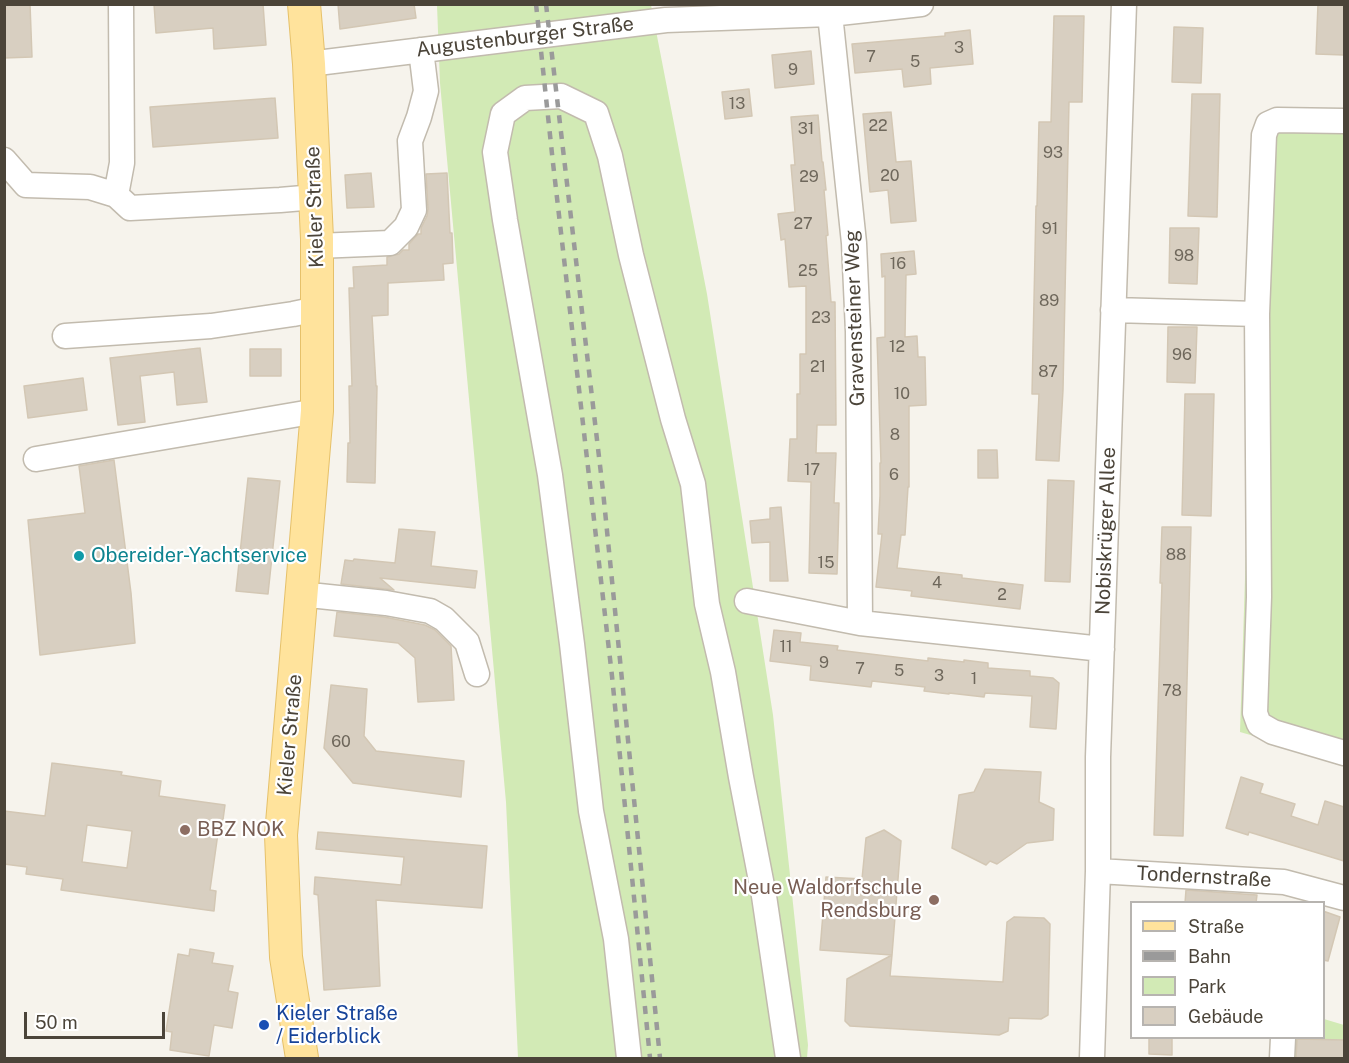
<!DOCTYPE html>
<meta charset="utf-8">
<style>
body{margin:0}
#map{position:relative;width:1349px;height:1063px;overflow:hidden;background:#f6f3ec;font-family:"Public Sans",sans-serif}
canvas{display:block}
.frame{position:absolute;inset:0;border:6px solid #4b4439;pointer-events:none}
.legend{position:absolute;left:1130px;top:901px;width:195px;height:138px;box-sizing:border-box;background:#fff;border:2px solid #b7b4b0;margin:0;padding:8px 10px;list-style:none;font-size:18px;color:#4b4439}
.legend li{display:flex;align-items:center;gap:12px;height:30px}
.legend b{width:30px;border:2px solid #b7b4b0}
.scale{position:absolute;left:24px;top:1012px;width:141px;height:27px;box-sizing:border-box;border:3px solid #4b4439;border-top:0;padding-left:8px;font-size:18px;line-height:21px;white-space:nowrap;color:#4b4439;-webkit-text-stroke:4px #fff;paint-order:stroke}
</style>
<div id="map">
<canvas width="1349" height="1063"></canvas>
<div class="frame"></div>
<ul class="legend">
<li><b style="height:8px;background:#ffe39c"></b>Straße</li>
<li><b style="height:8px;background:#9a9a9a"></b>Bahn</li>
<li><b style="height:16px;background:#d2eab5"></b>Park</li>
<li><b style="height:16px;background:#d8cfc1"></b>Gebäude</li>
</ul>
<div class="scale">50 m</div>
</div>
<script>
const ctx = document.querySelector('canvas').getContext('2d');
ctx.lineJoin = 'round';
function fill(path, color) { ctx.fillStyle = color; ctx.fill(path, 'evenodd'); }
const toPath = rows => new Path2D(rows.map(r => 'M' + r).join(''));
function strokePath(path, color, width, dash) { ctx.strokeStyle = color; ctx.lineWidth = width; ctx.lineCap = dash ? 'butt' : 'round'; ctx.setLineDash(dash || []); ctx.stroke(path); }
function label(font, color, halo, rows, align = 'center') {
  ctx.font = font + ' "Public Sans",sans-serif'; ctx.lineWidth = 4.5; ctx.setLineDash([]); ctx.textBaseline = 'middle'; ctx.strokeStyle = halo; ctx.fillStyle = color; for (const [text, x, y, turn = 0] of rows) {
    ctx.save(); ctx.translate(x, y); ctx.rotate((+turn || 0) * Math.PI / 180); ctx.textAlign = isNaN(turn) ? turn : align; if (halo) ctx.strokeText(text, 0, 0); ctx.fillText(text, 0, 0); ctx.restore();
  }
}
fill(toPath([
 [437,5,651,5,707,294,773,715,808,1045,807,1058,518,1058,506,802,440,83],
 [1258,115,1344,115,1344,762,1240,732,1253,333],
 [1324,1019,1344,1025,1344,1058,1271,1058,1272,1038,1324,1038]
]), '#d2eab5');
const building = toPath([
 [4,4,30,4,32,57,4,58,4,4],
 [154,4,263,4,266,45,214,49,213,28,156,33,154,4],
 [338,4,414,4,416,18,340,29,338,4],
 [1318,4,1344,4,1344,55,1316,54,1318,4],
 [1054,16,1084,16,1082,102,1069,102,1063,390,1059,461,1036,460,1039,394,1032,394,1036,206,1037,206,1039,122,1051,122,1054,16],
 [1174,27,1203,28,1201,83,1172,82,1174,27],
 [970,30,973,64,930,68,931,84,904,87,902,69,855,73,852,44,945,36,945,33,970,30],
 [811,51,814,84,775,88,772,55,811,51],
 [749,89,752,116,725,119,722,92,749,89],
 [1192,94,1220,94,1217,217,1188,216,1192,94],
 [275,98,278,138,153,147,150,107,275,98],
 [891,112,896,162,911,161,916,221,891,223,888,190,870,192,863,114,891,112],
 [818,115,822,162,823,162,826,190,824,190,828,235,826,236,831,302,835,302,836,425,817,425,816,453,836,453,834,503,839,503,837,574,809,573,811,482,788,481,790,439,797,439,797,394,800,394,800,354,806,354,806,286,789,287,785,239,781,240,778,214,795,212,791,165,795,165,791,117,818,115],
 [371,173,374,207,347,208,345,175,371,173],
 [447,173,450,233,452,233,453,263,443,264,444,280,388,283,388,315,372,316,376,386,377,386,375,483,347,482,348,443,350,443,349,386,352,386,349,288,354,288,353,267,387,265,387,257,399,254,403,250,409,250,409,244,418,234,421,234,421,228,427,216,428,209,426,174,447,173],
 [1170,228,1199,228,1197,284,1169,283,1170,228],
 [914,251,916,274,906,275,905,337,917,336,918,357,925,357,926,405,909,406,909,487,908,487,905,535,901,535,897,568,962,575,962,578,1023,585,1020,609,911,596,912,591,876,587,882,534,878,534,880,496,880,463,881,463,877,338,885,337,885,276,882,277,881,254,914,251],
 [1168,327,1197,327,1195,383,1167,382,1168,327],
 [200,348,207,402,177,405,174,372,140,376,145,422,118,425,110,358,200,348],
 [250,349,281,349,281,376,250,376,250,349],
 [83,378,87,410,28,418,24,386,83,378],
 [1185,394,1214,394,1211,516,1182,515,1185,394],
 [978,450,997,450,998,478,978,478,978,450],
 [114,460,131,593,135,643,40,655,28,520,85,513,79,466,114,460],
 [248,478,280,481,268,594,236,591,248,478],
 [1048,480,1074,481,1070,582,1045,581,1048,480],
 [781,507,788,581,770,581,770,542,752,543,750,521,770,519,770,508,781,507],
 [1162,527,1191,527,1183,836,1154,835,1162,583,1160,583,1162,527],
 [399,529,435,532,431,566,477,571,475,588,380,578,394,590,341,584,345,560,353,561,354,559,395,563,399,529],
 [337,612,384,617,425,625,435,630,451,646,454,700,418,702,415,658,398,643,334,636,337,612],
 [774,630,801,633,800,642,838,646,837,650,928,661,928,658,964,662,964,660,988,663,988,668,1030,671,1030,676,1053,678,1059,683,1056,729,1030,727,1032,696,985,693,984,697,949,693,949,694,924,691,925,687,872,681,871,687,810,680,811,666,770,661,774,630],
 [331,685,367,689,364,736,376,751,464,761,461,797,353,783,324,748,331,685],
 [52,763,122,772,121,775,161,781,159,796,225,805,222,827,219,826,210,890,216,891,214,911,61,890,63,879,26,874,27,867,4,864,4,811,45,816,52,763],
 [87,825,132,831,127,868,82,862,87,825],
 [985,769,1041,772,1039,802,1054,809,1053,840,1027,843,997,864,990,861,986,865,952,848,959,795,974,792,985,769],
 [1241,777,1263,784,1260,793,1295,804,1291,816,1318,825,1325,801,1344,807,1344,861,1249,832,1248,835,1226,828,1241,777],
 [884,830,901,841,892,955,820,950,826,877,862,879,866,838,884,830],
 [318,832,487,846,482,908,376,900,380,986,324,990,318,895,314,894,315,877,401,885,404,857,316,849,318,832],
 [1186,890,1257,895,1256,903,1185,903,1186,890],
 [1323,911,1340,917,1328,961,1323,960,1323,911],
 [1014,917,1044,918,1050,924,1048,1015,1041,1019,1009,1018,1008,1031,999,1035,850,1026,845,1021,847,979,892,955,890,976,1003,982,1007,922,1014,917],
 [190,949,214,953,212,963,233,966,228,991,238,993,232,1028,214,1025,209,1056,170,1050,172,1032,166,1031,178,954,189,956,190,949],
 [1149,1038,1172,1038,1172,1055,1149,1054,1149,1038],
 [1297,1039,1344,1040,1344,1059,1296,1059,1297,1039]
]);
fill(building, '#d8cfc1');
strokePath(building, '#d3c7b4', 1.5);
const minor = toPath([
 [827,4,830,14,854,243,858,332,860,623,1102,649],
 [309,64,666,20,830,14,921,4],
 [1344,121,1277,120,1268,124,1264,135,1257,314,1259,597,1255,713,1259,724,1273,732,1344,753],
 [4,160,26,185,90,187,116,195,130,208,280,200,315,197],
 [116,195,122,163,121,4],
 [317,246,390,243,406,227,414,210,410,141,419,117,426,91,421,50],
 [1113,310,1257,314],
 [65,336,211,326,293,314,317,309],
 [36,459,317,411],
 [301,596,319,596,386,603,430,611,444,619,467,642,477,674],
 [747,601,860,623],
 [1098,871,1284,882,1344,898],
 [629,1058,616,939,591,811,572,644,550,475,505,220,495,152,503,114,525,98,561,96,596,113,610,156,631,255,673,419,693,484,707,604,723,672,741,777,764,896,788,1058],
 [1092,1058,1098,871,1098,757,1124,4],
 [1282,1058,1283,1038]
]);
const major = toPath([
 [302,1058,286,957,281,835,317,411,317,239,309,64,304,4]
]);
strokePath(minor, '#c2bbae', 27);
strokePath(major, '#e6c16a', 34);
strokePath(minor, '#fff', 24);
strokePath(major, '#ffe39c', 32);
strokePath(toPath([
 [536,4,553,163,612,676,650,1058],
 [546,4,603,491,660,1058]
]), '#9a9a9a', 4.5, [8, 8]);
for (const [x, y, r, color] of [
 [79,556,6,"#0f9aa8"],
 [185,830,6,"#8d6e63"],
 [934,900,6,"#8d6e63"],
 [264,1025,6,"#1a4fb4"]
]) { const dot = new Path2D(); dot.arc(x, y, r, 0, 2 * Math.PI); ctx.fillStyle = color; ctx.fill(dot); strokePath(dot, '#fff', 2); }
label('16px', '#6e675b', null, [
 ["3",959,48],
 ["7",871,57],
 ["5",915,62],
 ["9",793,70],
 ["13",737,104],
 ["22",878,126],
 ["31",806,129],
 ["93",1053,153],
 ["20",890,176],
 ["29",809,177],
 ["27",803,224],
 ["91",1050,229],
 ["98",1184,256],
 ["16",898,264],
 ["25",808,271],
 ["89",1049,301],
 ["23",821,318],
 ["12",897,347],
 ["96",1182,355],
 ["21",818,367],
 ["87",1048,372],
 ["10",902,394],
 ["8",895,435],
 ["17",812,470],
 ["6",894,475],
 ["88",1176,555],
 ["15",826,563],
 ["4",937,583],
 ["2",1002,595],
 ["11",786,647],
 ["9",824,663],
 ["7",860,669],
 ["5",899,671],
 ["3",939,676],
 ["1",974,679],
 ["78",1172,691],
 ["60",341,742]
]);
label('20px', '#4b4439', '#fff', [
 ["Augustenburger Straße",525,37,-7],
 ["Kieler Straße",315,207,-92],
 ["Gravensteiner Weg",855,318,-92],
 ["Nobiskrüger Allee",1106,531,-88],
 ["Kieler Straße",290,735,-85],
 ["Tondernstraße",1204,877,3]
]);
label('20px', '#0d838f', '#fff', [
 ["Obereider-Yachtservice",91,556]
], 'left');
label('20px', '#785e54', '#fff', [
 ["BBZ NOK",197,830],
 ["Neue Waldorfschule",922,888,"right"],
 ["Rendsburg",922,911,"right"]
], 'left');
label('20px', '#164399', '#fff', [
 ["Kieler Straße",276,1014],
 ["/ Eiderblick",276,1037]
], 'left');
</script>
